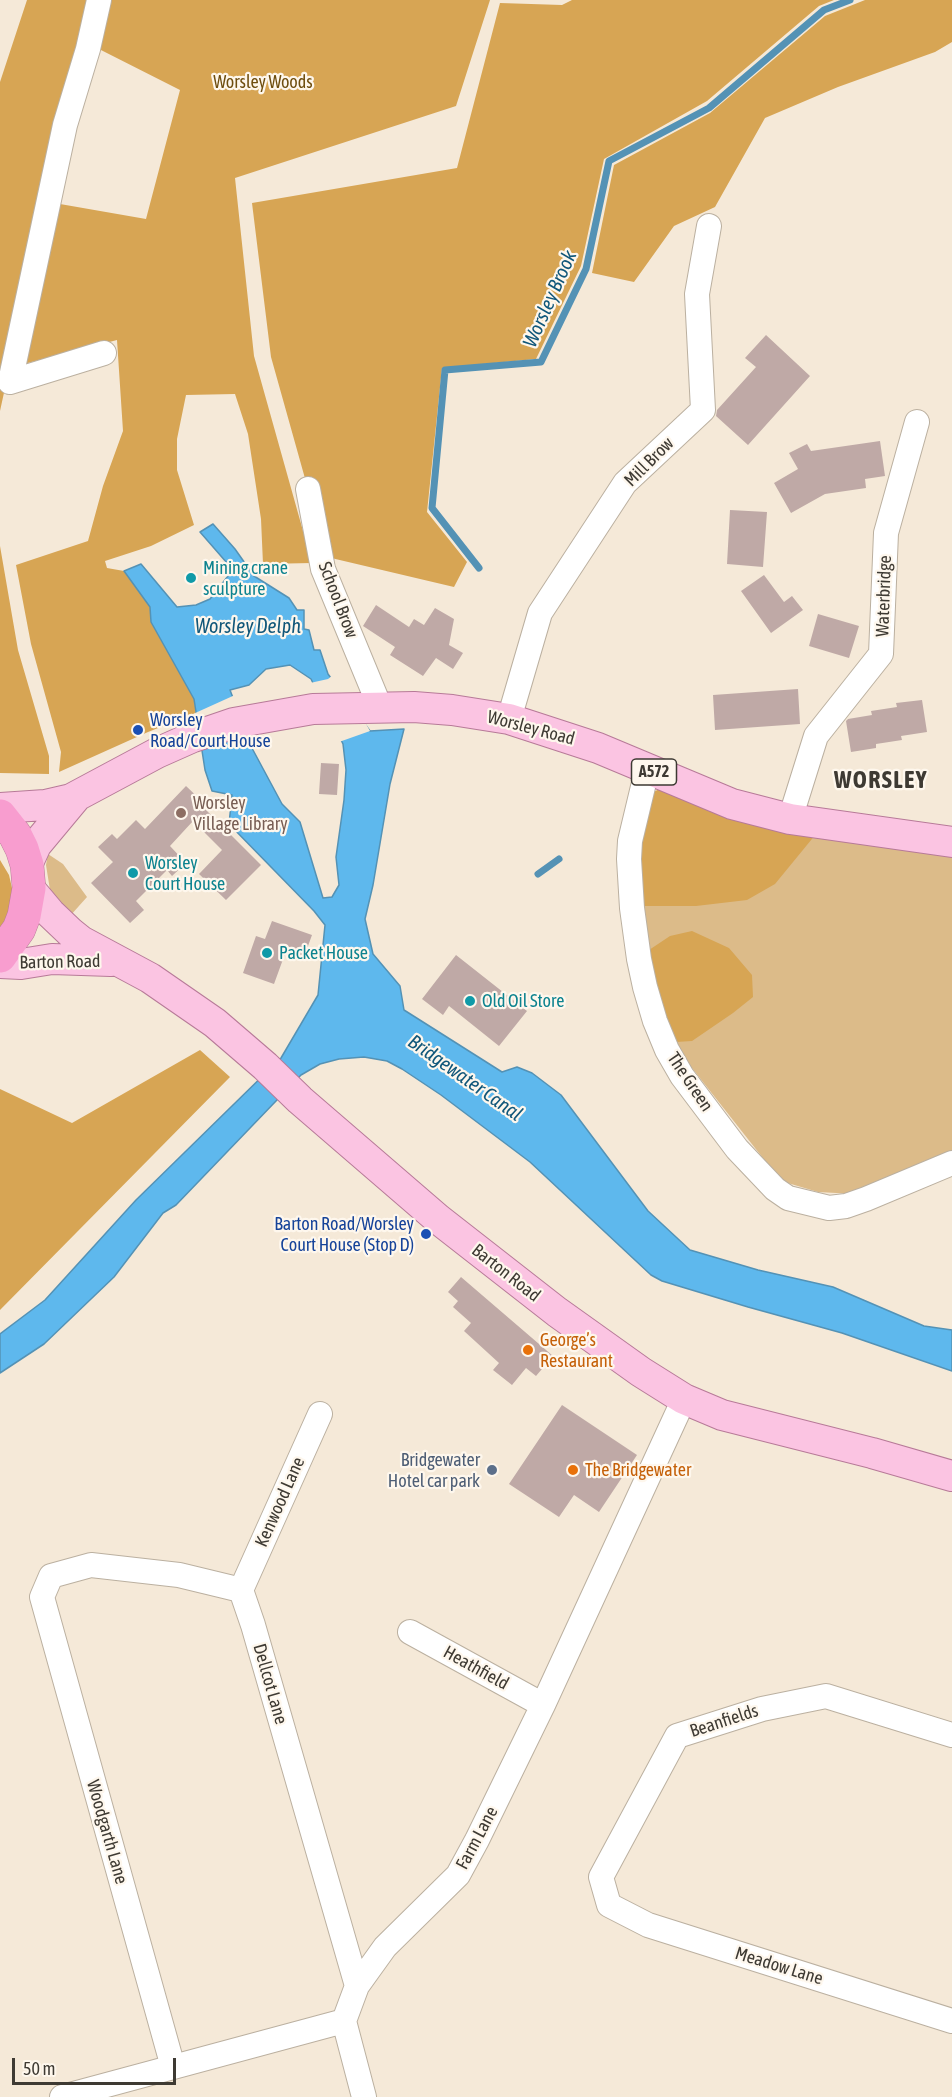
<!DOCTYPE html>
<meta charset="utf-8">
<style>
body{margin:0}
#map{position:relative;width:952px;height:2097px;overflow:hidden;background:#f5e9d8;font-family:"Asap Condensed",sans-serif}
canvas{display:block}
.scale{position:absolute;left:12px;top:2058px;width:164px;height:27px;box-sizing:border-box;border:3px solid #3e3a33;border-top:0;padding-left:8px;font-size:18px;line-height:21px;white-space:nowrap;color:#3e3a33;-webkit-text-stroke:4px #fef7ed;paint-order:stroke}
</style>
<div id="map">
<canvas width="952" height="2097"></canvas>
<div class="scale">50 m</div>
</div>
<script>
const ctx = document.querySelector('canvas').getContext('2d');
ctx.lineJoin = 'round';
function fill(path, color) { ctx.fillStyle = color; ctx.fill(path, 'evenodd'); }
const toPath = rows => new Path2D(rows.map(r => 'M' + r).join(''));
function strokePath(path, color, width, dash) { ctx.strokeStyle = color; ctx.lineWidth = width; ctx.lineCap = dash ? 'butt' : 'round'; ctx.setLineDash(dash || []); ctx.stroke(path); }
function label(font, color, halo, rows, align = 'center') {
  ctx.font = font + ' "Asap Condensed",sans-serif'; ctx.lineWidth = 4.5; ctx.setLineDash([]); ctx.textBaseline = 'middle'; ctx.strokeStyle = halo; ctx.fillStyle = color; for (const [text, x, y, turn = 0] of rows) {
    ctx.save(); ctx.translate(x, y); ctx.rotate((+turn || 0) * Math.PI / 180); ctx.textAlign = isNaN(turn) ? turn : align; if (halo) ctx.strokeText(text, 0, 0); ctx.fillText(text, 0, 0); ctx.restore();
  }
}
fill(toPath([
 [653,792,952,851,952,1152,855,1194,818,1192,781,1181,688,1063,671,1033,651,965,640,883],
 [48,854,63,864,87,897,70,916,50,890,46,865]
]), '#dcbb89');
fill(toPath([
 [27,0,94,0,36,246,0,411,0,82],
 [106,0,490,0,456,106,235,178,254,356,312,563,263,564,261,519,248,434,235,394,186,395,177,439,177,470,194,525,151,546,105,561,107,568,124,571,150,607,151,622,194,699,196,713,148,732,59,772,61,752,31,644,16,565,88,541,103,486,123,431,117,340,24,364,60,204,146,219,180,90,95,47],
 [572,0,834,0,819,6,707,101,604,159,581,266,536,359,442,368,427,512,467,562,454,587,327,557,271,357,252,203,457,168,500,3,562,5],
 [865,0,952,0,952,42,935,52,838,87,765,118,715,207,674,226,634,282,592,273,614,165,710,113,825,16],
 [0,546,18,650,49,756,49,774,0,773],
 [662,788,816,834,775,884,747,900,696,906,643,906,639,856,642,827,653,792],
 [0,860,9,875,15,901,0,947],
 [692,931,729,948,752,975,753,997,733,1013,692,1041,676,1042,656,994,649,950,670,936],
 [200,1050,230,1077,0,1310,0,1089,72,1123]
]), '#d7a554');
const water = toPath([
 [213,524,235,549,254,576,289,598,297,610,304,610,304,629,309,630,314,650,320,650,328,674,370,731,404,729,390,784,373,885,365,919,373,954,400,986,404,1010,502,1072,517,1067,532,1073,561,1095,648,1211,690,1250,758,1270,833,1287,924,1326,952,1330,952,1371,842,1333,748,1307,662,1281,651,1275,530,1162,441,1095,402,1069,387,1061,364,1057,339,1059,320,1064,301,1075,176,1205,163,1213,114,1277,44,1344,0,1373,0,1334,45,1300,136,1200,281,1058,318,995,325,925,314,911,229,824,232,795,212,791,205,770,194,699,151,622,150,607,124,571,141,564,177,607,196,605,210,599,228,576,227,563,200,532,213,524],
 [290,665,311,679,343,744,346,770,344,800,336,857,339,885,332,897,323,898,300,822,282,804,253,750,230,690,249,685,266,669,290,665]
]);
fill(water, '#5eb8ed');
strokePath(water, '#5492b5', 1.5);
fill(toPath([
 [333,675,360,713,370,731,339,742,310,683,328,679],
 [235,695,248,729,198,744,193,714]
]), '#f5e9d8');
strokePath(toPath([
 [479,568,432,508,445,370,541,362,586,269,609,161,709,108,824,10,850,0],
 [538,874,559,859]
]), '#5492b5', 7);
fill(toPath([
 [766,335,810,376,748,445,716,416,717,410,756,367,745,358],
 [880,441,885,476,865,479,866,488,825,494,791,513,774,483,798,469,789,453,807,444,811,451],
 [730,510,767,512,763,567,727,564],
 [764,575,784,602,792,596,803,610,771,633,741,591],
 [376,605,409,627,414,619,424,625,435,608,454,619,449,645,463,653,453,669,436,658,423,676,390,655,395,647,363,626],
 [818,614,859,626,849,658,809,646],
 [798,689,800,724,715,730,713,695],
 [922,700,927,732,901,736,902,740,876,744,876,748,851,752,846,721,848,719,872,715,871,711,897,707,896,703],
 [321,763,339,764,337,795,319,794],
 [186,786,207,806,205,809,261,865,226,900,199,874,222,850,193,821,170,846,186,863,172,876,167,870,136,901,144,910,130,923,91,883,113,862,98,847,112,834,117,839,136,820,145,829],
 [272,921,312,935,304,957,286,951,274,984,243,973,256,936,265,939],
 [456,955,527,1011,499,1046,449,1006,443,1015,422,999],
 [461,1277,553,1356,536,1376,526,1368,512,1385,493,1370,499,1363,464,1331,471,1323,453,1307,458,1301,448,1292],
 [562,1405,637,1455,599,1512,574,1495,559,1517,509,1484]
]), '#bfa9a6');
const minor = toPath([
 [10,382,65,125,88,49,99,0],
 [10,382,104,353],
 [308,489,323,569,380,707],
 [509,719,540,613,625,483,703,410,697,294,709,226],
 [647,770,630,841,629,859,632,908,639,959,645,987,655,1021,667,1050,682,1076,737,1149,775,1189,788,1198,829,1208,846,1206,866,1199,952,1163],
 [790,819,816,736,881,654,886,533,917,422],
 [241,1590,320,1414],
 [410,1632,543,1705],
 [952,1735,826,1696,762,1709,677,1736,601,1877,609,1905,648,1925,952,2021],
 [344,2021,357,1986,385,1947,458,1875,477,1840,543,1705,684,1399],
 [344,2021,364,2097],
 [173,2067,42,1597,51,1576,91,1565,179,1575,241,1590,253,1625,357,1986],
 [62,2097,344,2021]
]);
const major = toPath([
 [0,808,45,805,71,799,157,753,193,737,234,723,313,709,414,707,452,710,509,719,598,748,732,804,790,819,952,842],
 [27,865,36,845,76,797],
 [29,888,50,913,71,933,81,941,150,978,215,1023,265,1066,300,1100,438,1219,557,1312,641,1372,684,1399,722,1415,872,1453,952,1476],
 [0,963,21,964,52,959,111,961]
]);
const highway = toPath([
 [0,816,15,835,22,849,27,865,29,888,24,916,19,929,0,956]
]);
strokePath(minor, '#bbb0a0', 26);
strokePath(major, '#b77a98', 32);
strokePath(highway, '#b77a98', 34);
strokePath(minor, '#fff', 24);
strokePath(major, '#fbc4e2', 30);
strokePath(highway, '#f89dcf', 33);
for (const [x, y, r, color] of [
 [191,578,6,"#0f9aa8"],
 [138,730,6,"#1a4fb4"],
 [181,813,6,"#8d6e63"],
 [133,873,6,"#0f9aa8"],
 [267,953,6,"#0f9aa8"],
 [470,1001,6,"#0f9aa8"],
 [426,1234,6,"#1a4fb4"],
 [528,1350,6,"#e8710a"],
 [492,1470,6,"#5c6f8a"],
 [573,1470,6,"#e8710a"]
]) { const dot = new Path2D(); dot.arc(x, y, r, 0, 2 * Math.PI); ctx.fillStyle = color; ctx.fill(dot); strokePath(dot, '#fef7ed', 2); }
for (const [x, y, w] of [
 [654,772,45]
]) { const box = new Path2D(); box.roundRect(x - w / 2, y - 13, w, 26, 4.5); ctx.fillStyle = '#fef7ed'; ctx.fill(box); strokePath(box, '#3e3a33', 1.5); }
label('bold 16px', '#3e3a33', null, [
 ["A572",654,772]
]);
label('18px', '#6f4e0f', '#fef7ed', [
 ["Worsley Woods",263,82]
]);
label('18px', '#3e3a33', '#fef7ed', [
 ["Mill Brow",649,462,-45],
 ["Waterbridge",884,596,-88],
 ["School Brow",338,600,69],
 ["Worsley Road",531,728,15],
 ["Barton Road",60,962,-1],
 ["The Green",690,1082,56],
 ["Barton Road",506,1273,38],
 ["Kenwood Lane",280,1502,-66],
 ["Heathfield",476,1668,29],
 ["Dellcot Lane",270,1684,74],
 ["Beanfields",724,1721,-18],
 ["Woodgarth Lane",107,1832,74],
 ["Farm Lane",477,1838,-62],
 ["Meadow Lane",779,1966,17]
]);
label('18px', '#0d838f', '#fef7ed', [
 ["Mining crane",203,568],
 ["sculpture",203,589],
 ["Worsley",145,863],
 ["Court House",145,884],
 ["Packet House",279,953],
 ["Old Oil Store",482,1001]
], 'left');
label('18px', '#164399', '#fef7ed', [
 ["Worsley",150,720],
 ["Road/Court House",150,741],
 ["Barton Road/Worsley",414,1224,"right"],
 ["Court House (Stop D)",414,1245,"right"]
], 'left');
label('18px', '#785e54', '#fef7ed', [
 ["Worsley",193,803],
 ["Village Library",193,824]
], 'left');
label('18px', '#c56008', '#fef7ed', [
 ["George’s",540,1340],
 ["Restaurant",540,1361],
 ["The Bridgewater",585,1470]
], 'left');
label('18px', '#4e5e75', '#fef7ed', [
 ["Bridgewater",480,1460],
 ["Hotel car park",480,1481]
], 'right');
label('italic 20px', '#11577a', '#fef7ed', [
 ["Worsley Brook",550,299,-66],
 ["Worsley Delph",248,627],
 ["Bridgewater Canal",465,1078,35]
]);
ctx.letterSpacing = '1.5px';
label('bold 24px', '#3e3a33', '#fef7ed', [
 ["WORSLEY",881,780]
]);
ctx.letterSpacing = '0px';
</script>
